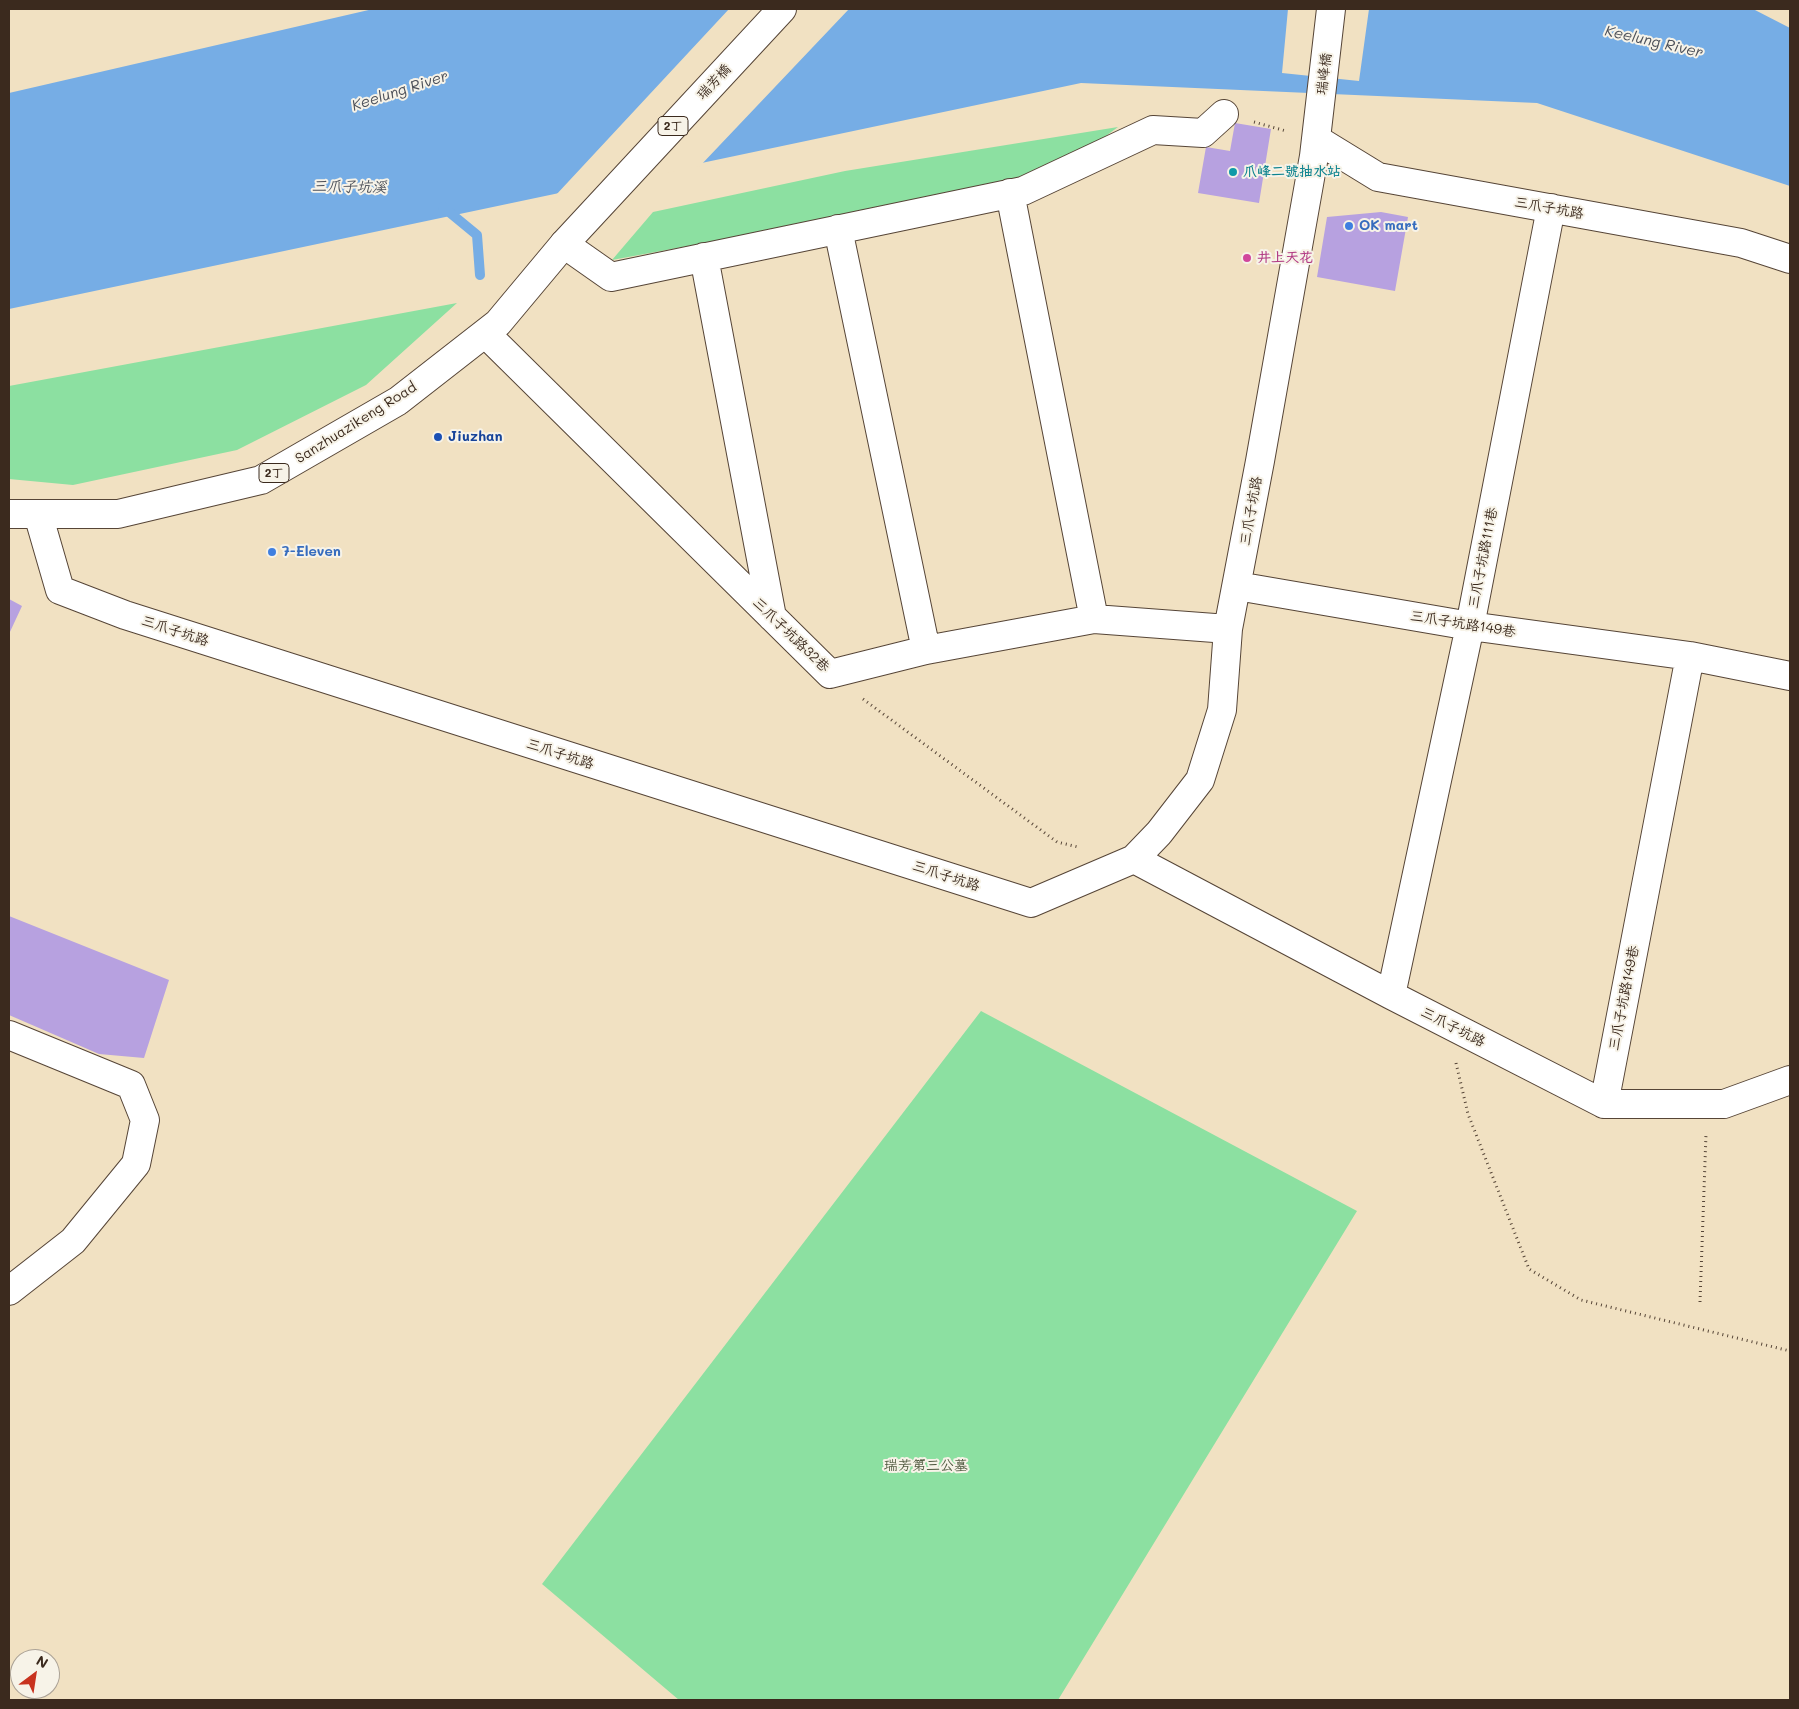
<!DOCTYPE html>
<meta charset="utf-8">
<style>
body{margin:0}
#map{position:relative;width:1799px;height:1709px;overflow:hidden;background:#f1e1c2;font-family:Mali,sans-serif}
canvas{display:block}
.frame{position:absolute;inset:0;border:10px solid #3b2a1e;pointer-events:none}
.north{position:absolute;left:10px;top:1649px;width:50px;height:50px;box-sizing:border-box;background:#f7f3e8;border:1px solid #aca397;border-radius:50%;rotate:31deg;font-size:14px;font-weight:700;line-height:20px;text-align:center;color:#3b2a1e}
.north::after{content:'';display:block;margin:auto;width:18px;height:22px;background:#c8321e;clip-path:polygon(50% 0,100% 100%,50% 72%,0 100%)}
</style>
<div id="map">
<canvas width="1799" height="1709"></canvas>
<div class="frame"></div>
<div class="north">N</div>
</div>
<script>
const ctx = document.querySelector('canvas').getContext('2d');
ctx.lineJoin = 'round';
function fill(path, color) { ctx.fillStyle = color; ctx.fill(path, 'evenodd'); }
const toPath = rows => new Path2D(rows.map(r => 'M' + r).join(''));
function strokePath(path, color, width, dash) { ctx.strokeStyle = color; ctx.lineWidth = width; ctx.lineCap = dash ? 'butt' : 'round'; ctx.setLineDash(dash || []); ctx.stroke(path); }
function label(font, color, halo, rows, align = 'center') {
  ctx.font = font + ' Mali,"LXGW WenKai TC",sans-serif'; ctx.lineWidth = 4; ctx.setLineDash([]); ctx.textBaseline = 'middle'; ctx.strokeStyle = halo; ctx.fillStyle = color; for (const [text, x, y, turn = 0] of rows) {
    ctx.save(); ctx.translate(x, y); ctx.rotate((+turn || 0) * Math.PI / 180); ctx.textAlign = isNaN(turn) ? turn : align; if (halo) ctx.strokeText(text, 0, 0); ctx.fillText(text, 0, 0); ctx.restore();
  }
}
fill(toPath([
 [1118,127,1060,170,917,204,612,260,653,212,845,171],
 [457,303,366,385,237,450,73,485,9,479,9,386],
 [981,1011,1357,1211,1058,1700,679,1700,542,1584]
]), '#8ce0a1');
fill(toPath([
 [373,9,1753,9,1790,28,1790,186,1537,103,1081,83,9,309,9,93]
]), '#76ade5');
fill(toPath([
 [729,9,849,9,700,166,555,196],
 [1288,9,1369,9,1359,81,1282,73]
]), '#f1e1c2');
strokePath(toPath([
 [443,207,477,235,480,275]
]), '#76ade5', 10);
fill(toPath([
 [1235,123,1271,129,1259,203,1198,193,1206,147,1230,151],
 [1381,212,1408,217,1395,291,1317,277,1327,217],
 [9,599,22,606,9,634],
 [9,916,169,980,144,1058,99,1054,9,1015]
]), '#b7a1e0');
const minor = toPath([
 [1316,139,1378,177,1741,243,1790,259],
 [1010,193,1094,619],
 [838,229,926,650],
 [564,244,611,277,1023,191,1153,130,1203,133,1224,114],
 [704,257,772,617],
 [486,334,830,674,926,650,1094,619,1228,629],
 [38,514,60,590,125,615,1031,903,1134,859,1159,833,1200,780,1222,710,1228,629,1260,461,1314,156,1331,9],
 [1237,586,1470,626,1690,656,1790,676],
 [1134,859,1391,995,1604,1104,1724,1104,1790,1080],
 [1391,995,1470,626,1551,208],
 [9,1035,131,1085,145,1120,136,1164,73,1241,9,1291],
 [1604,1104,1690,656]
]);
const major = toPath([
 [9,514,118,514,261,480,398,401,498,323,564,244,782,9]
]);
strokePath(minor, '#564537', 30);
strokePath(major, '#564537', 30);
strokePath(toPath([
 [1254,122,1286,131],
 [863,699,1057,842,1078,847],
 [1456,1063,1468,1114,1529,1269,1581,1300,1790,1351],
 [1700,1302,1706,1134]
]), '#564537', 3, [1, 4]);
strokePath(minor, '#fff', 28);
strokePath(major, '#fff', 28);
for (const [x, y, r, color] of [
 [1233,172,5,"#0f9aa8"],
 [1349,226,5,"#3f7fe0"],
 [1247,258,5,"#d1479c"],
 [438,437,5,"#1a4fb4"],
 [272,552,5,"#3f7fe0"]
]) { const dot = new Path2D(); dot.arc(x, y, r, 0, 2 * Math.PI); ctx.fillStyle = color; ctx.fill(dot); strokePath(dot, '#f7f3e8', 2); }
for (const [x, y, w] of [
 [673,126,30],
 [274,473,30]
]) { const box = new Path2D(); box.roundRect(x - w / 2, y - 9.5, w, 19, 4); ctx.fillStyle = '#f7f3e8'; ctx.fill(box); strokePath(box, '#3b2a1e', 1); }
label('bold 12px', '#3b2a1e', null, [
 ["2丁",673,126],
 ["2丁",274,473]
]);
label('14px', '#3b2a1e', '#f7f3e8', [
 ["瑞峰橋",1324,74,-83],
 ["瑞芳橋",714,82,-47],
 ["三爪子坑路",1549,208,10],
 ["Sanzhuazikeng Road",356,423,-32],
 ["三爪子坑路",1251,511,-80],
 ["三爪子坑路111巷",1483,558,-79],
 ["三爪子坑路149巷",1463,624,9],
 ["三爪子坑路",175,631,18],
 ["三爪子坑路32巷",791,635,44],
 ["三爪子坑路",560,754,18],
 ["三爪子坑路",946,876,18],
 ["三爪子坑路149巷",1624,998,-79],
 ["三爪子坑路",1453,1027,27]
]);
label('bold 14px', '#0d838f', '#f7f3e8', [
 ["爪峰二號抽水站",1243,172]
], 'left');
label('bold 14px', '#366cbe', '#f7f3e8', [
 ["OK mart",1359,226],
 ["7-Eleven",282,552]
], 'left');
label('bold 14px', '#b23c85', '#f7f3e8', [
 ["井上天花",1257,258]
], 'left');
label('bold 14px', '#164399', '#f7f3e8', [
 ["Jiuzhan",448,437]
], 'left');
label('14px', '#4f583f', '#f7f3e8', [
 ["瑞芳第三公墓",926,1466]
]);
label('italic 15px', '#4d515a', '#f7f3e8', [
 ["Keelung River",1654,42,13],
 ["Keelung River",400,91,-18],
 ["三爪子坑溪",349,187,1]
]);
</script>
